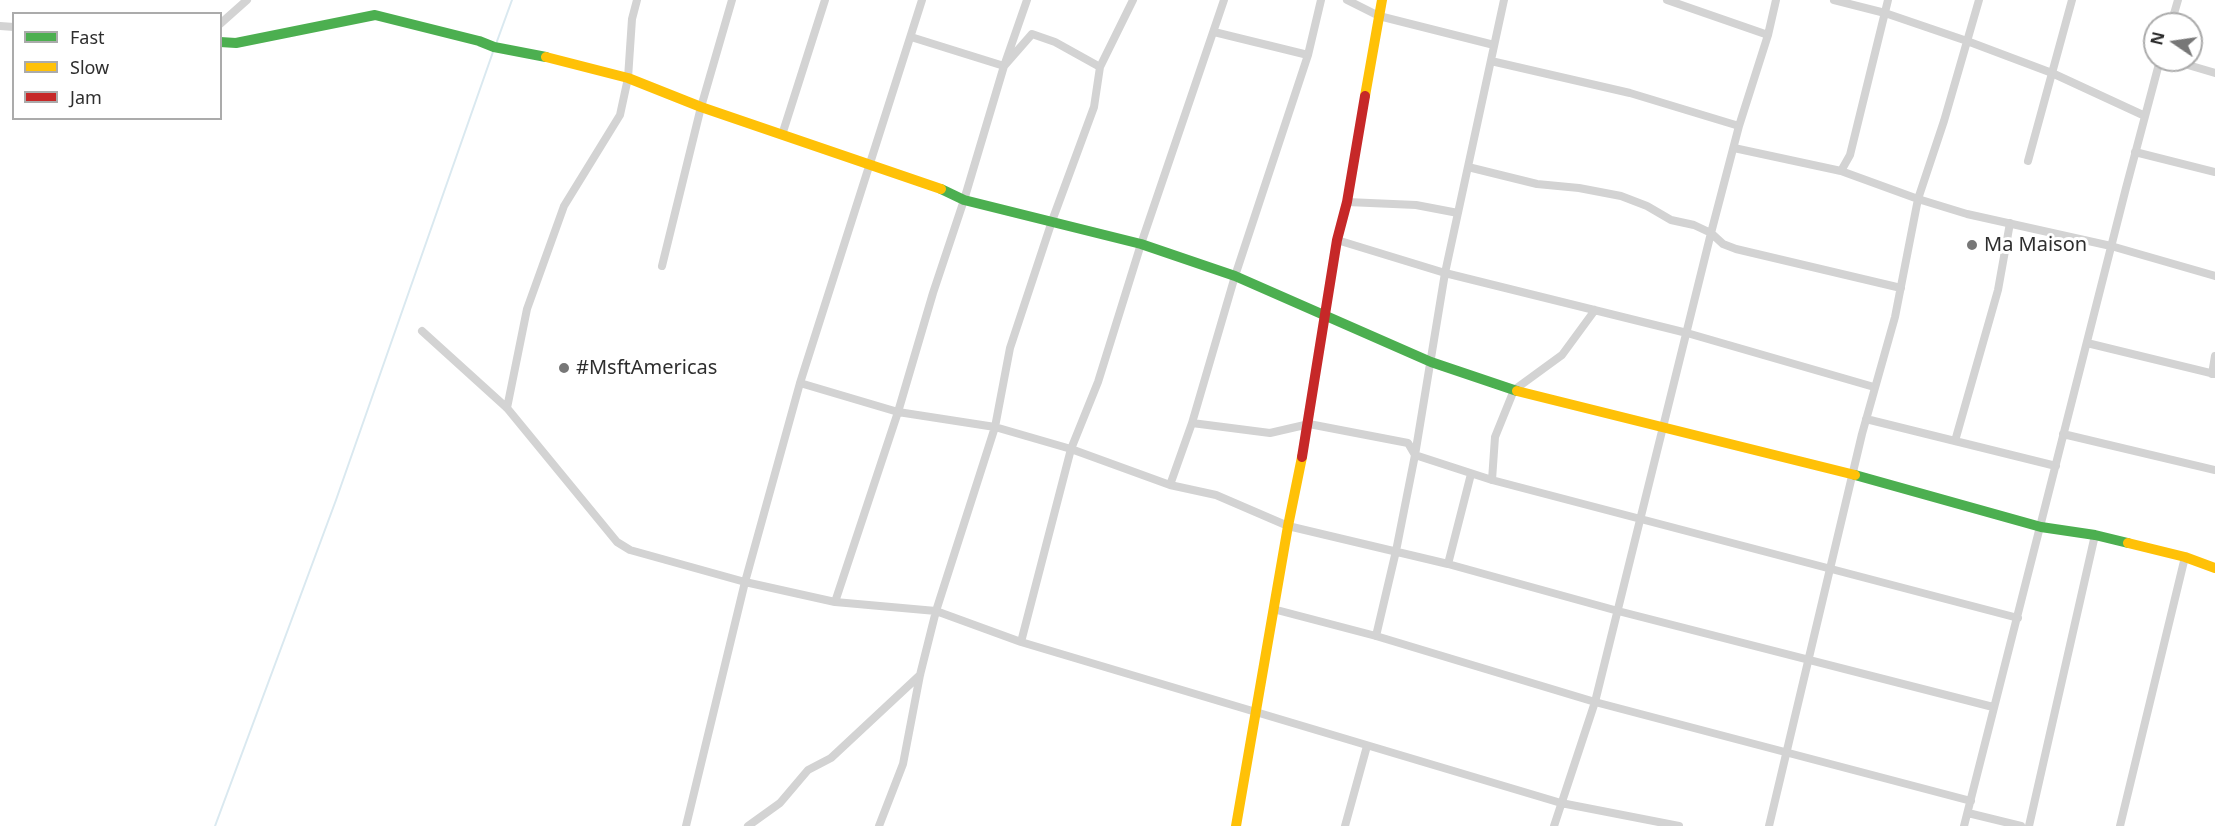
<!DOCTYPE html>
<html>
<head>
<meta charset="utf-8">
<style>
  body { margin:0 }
  #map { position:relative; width:2215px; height:826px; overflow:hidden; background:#fff; font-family:"Noto Sans",sans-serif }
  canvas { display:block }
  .legend { position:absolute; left:12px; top:12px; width:210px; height:108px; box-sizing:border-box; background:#fff; border:2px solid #ababab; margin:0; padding:8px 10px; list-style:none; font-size:18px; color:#2e2e2e }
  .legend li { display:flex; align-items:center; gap:12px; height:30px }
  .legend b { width:30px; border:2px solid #ababab }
  .north { position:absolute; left:2143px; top:12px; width:60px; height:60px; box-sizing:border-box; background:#fff; border:2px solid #ababab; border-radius:50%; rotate:283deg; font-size:16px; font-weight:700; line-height:24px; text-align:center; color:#2e2e2e }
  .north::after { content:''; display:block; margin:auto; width:21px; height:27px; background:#777; clip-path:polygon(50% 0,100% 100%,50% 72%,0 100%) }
</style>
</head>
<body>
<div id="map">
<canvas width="2215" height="826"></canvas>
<ul class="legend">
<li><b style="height:8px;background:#4caf50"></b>Fast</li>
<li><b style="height:8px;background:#ffc107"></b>Slow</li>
<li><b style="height:8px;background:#c62828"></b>Jam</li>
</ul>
<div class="north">N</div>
</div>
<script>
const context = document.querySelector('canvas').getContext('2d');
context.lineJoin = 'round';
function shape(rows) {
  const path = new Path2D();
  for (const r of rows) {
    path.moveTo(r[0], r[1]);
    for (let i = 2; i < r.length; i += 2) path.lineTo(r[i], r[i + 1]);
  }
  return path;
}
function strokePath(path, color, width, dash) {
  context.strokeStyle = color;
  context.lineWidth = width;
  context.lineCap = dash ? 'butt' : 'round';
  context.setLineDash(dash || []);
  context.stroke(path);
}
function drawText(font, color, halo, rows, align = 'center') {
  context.font = font + ' "Noto Sans",sans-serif';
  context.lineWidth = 6;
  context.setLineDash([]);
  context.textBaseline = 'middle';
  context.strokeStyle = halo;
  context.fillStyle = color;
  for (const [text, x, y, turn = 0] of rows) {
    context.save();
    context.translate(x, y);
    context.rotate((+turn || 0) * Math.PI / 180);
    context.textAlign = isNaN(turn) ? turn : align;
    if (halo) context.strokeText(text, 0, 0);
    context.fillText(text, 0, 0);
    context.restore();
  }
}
const stream = shape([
  [496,44,512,0],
  [215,826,336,500,494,49]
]);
const street = shape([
  [1347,0,1379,16,1494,45],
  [1667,0,1768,35],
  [1834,0,1885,13,1967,41,2052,73,2145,116],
  [220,24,247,0],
  [2171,24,2178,0],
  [0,26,14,27],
  [1214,32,1308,55],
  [911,37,1004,66,1032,34,1055,42,1100,67],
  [2171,60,2215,73],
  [1491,61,1630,93,1739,126],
  [782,135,825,0],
  [1734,148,1841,171,1918,199,1967,214,2111,246,2215,276],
  [2135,152,2215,172],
  [2028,161,2072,0],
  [1468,167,1537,184,1579,188,1621,196,1647,206,1671,220,1694,225,1711,233,1723,244,1736,249,1901,288],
  [1841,171,1850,155,1888,0],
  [1347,202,1416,205,1458,213],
  [1337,240,1445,273,1687,333,1874,387],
  [662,266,701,107,732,0],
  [422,331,507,408,617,542,630,550,745,582,835,602,936,611,1021,642,1561,803,1679,826],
  [2087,343,2215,374],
  [2212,374,2215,356],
  [800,383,898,412,995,427,1071,449,1170,485,1216,495,1288,526,1448,564,1618,611,1993,707],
  [507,408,527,309,564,206,620,115,628,78,632,19,637,0],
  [1866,419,2056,466],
  [1192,423,1270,433,1309,424,1408,443,1415,455,1492,480,2018,618],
  [2063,434,2215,470],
  [1955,441,1998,290,2010,223],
  [1492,480,1495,437,1514,390,1562,355,1595,310],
  [1170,485,1192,423,1235,276,1308,55,1321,0],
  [1448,564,1471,474],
  [835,602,898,412,933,293,964,200,1004,66,1027,0],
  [1273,609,1376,636,1595,702,1971,801],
  [1376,636,1396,551,1415,455,1445,273,1504,0],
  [1021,642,1071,449,1098,382,1141,244,1224,0],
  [1968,813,2021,826],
  [686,826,745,582,800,383,922,0],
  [748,826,780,803,808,770,831,758,920,675],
  [879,826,903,764,920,675,936,611,995,427,1010,348,1052,221,1094,107,1100,67,1133,0],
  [1345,826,1367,746],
  [1554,826,1595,702,1711,233,1739,126,1768,35,1776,0],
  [1769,826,1862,434,1895,317,1918,199,1944,121,1979,0],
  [1964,826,2126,188,2160,60],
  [2029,826,2095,535],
  [2120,826,2185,557]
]);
const fast = shape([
  [220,42,236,43,375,15,479,41,494,47,546,57],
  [941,189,964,200,1141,244,1235,276,1431,362,1517,391],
  [1855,475,2041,527,2095,535,2128,543]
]);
const slow = shape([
  [546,57,628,78,701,107,941,189],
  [1365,96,1382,0],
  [1517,391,1855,475],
  [2128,543,2185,557,2215,568],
  [1236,826,1288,526,1302,457]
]);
const jam = shape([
  [1302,457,1337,240,1347,202,1365,96]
]);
const markers = [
  [1972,245,6,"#777"],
  [564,368,6,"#777"]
];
const poiNames = [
  ["Ma Maison",1984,245],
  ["#MsftAmericas",576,368]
];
strokePath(stream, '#dae9f0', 2);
strokePath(street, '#d3d3d3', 8);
strokePath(fast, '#4caf50', 10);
strokePath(slow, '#ffc107', 10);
strokePath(jam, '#c62828', 10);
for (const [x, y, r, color] of markers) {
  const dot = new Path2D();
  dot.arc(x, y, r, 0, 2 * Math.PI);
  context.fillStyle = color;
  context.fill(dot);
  strokePath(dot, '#fff', 2);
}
drawText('20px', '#2e2e2e', '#fff', poiNames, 'left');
</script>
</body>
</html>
